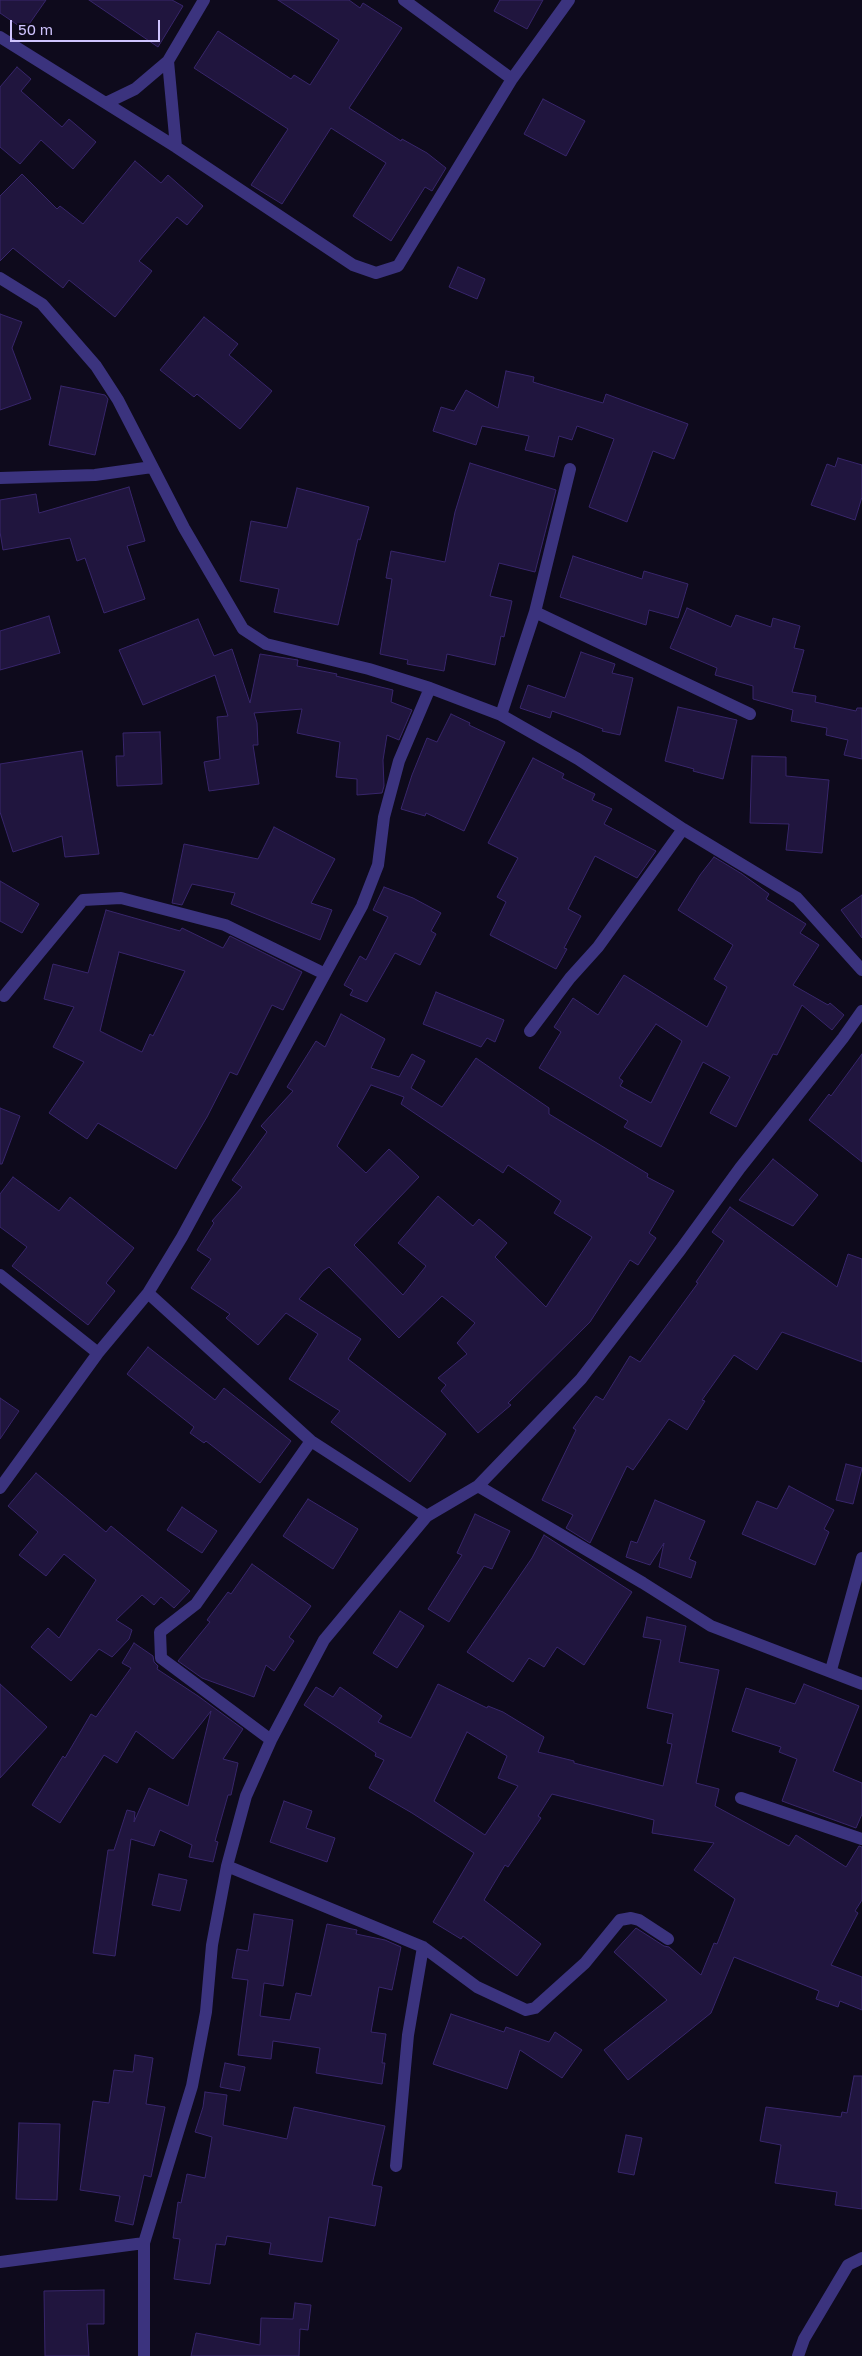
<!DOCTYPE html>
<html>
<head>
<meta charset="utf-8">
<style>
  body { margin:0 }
  #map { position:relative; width:862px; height:2356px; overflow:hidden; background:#0e0a1c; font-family:"Golos Text",sans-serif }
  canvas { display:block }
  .scale { position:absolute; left:10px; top:20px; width:150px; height:22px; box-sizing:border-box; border:2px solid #d0c5ff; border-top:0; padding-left:6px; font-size:15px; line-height:18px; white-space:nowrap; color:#d0c5ff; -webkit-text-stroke:4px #0e0a1c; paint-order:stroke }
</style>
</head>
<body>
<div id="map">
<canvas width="862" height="2356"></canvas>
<div class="scale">50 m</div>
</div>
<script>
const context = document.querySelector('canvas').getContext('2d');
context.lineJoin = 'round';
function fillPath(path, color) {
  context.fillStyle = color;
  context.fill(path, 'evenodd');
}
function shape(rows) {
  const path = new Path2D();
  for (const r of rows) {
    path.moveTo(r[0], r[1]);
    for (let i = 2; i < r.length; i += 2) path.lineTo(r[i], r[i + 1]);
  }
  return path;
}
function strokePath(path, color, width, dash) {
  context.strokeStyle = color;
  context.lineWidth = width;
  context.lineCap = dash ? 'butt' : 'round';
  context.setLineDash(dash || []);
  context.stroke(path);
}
const building = shape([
  [0,0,46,0,25,30,0,13,0,0],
  [89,0,172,0,183,6,158,47,89,0],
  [278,0,349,0,360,8,363,3,402,28,349,108,401,141,402,139,427,153,446,168,432,191,425,187,391,241,353,216,386,163,331,128,282,204,251,185,288,129,194,68,218,31,291,79,294,75,310,85,339,40,278,0],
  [500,0,543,0,527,29,494,11,500,0],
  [17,67,31,79,21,91,62,127,69,119,96,142,73,169,41,140,20,164,0,147,0,87,17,67],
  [543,99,585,121,566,156,524,134,543,99],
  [135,161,161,183,168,175,203,206,187,225,177,217,139,261,152,271,115,317,69,280,63,288,13,248,0,261,0,196,22,174,57,209,60,206,83,224,135,161],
  [458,267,485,279,477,299,449,287,458,267],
  [0,314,22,322,12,348,31,399,0,410,0,314],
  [204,317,238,344,229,355,272,391,240,429,197,394,194,397,160,370,204,317],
  [506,371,534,377,533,382,603,403,606,394,688,424,674,459,653,451,627,522,589,507,614,439,577,426,572,440,559,436,554,457,525,450,529,436,482,426,476,445,433,431,441,407,454,411,466,390,498,408,506,371],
  [61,386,105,395,108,399,95,455,49,445,61,386],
  [838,458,862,465,862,497,855,520,811,505,827,464,835,467,838,458],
  [470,463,556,490,535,572,499,563,490,596,512,601,504,637,501,636,495,665,447,654,444,671,407,664,408,660,380,654,392,579,386,578,391,551,445,562,455,512,470,463],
  [129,487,145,541,127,546,145,599,104,613,85,558,77,561,70,538,3,550,0,532,0,500,36,494,39,513,129,487],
  [297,488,369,507,360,540,358,539,338,625,274,612,279,589,240,581,251,521,287,528,297,488],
  [573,556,642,579,644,571,688,584,678,618,649,610,646,625,560,597,573,556],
  [687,608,731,627,736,615,771,627,773,618,800,626,794,648,804,650,792,692,816,696,815,702,856,711,857,708,862,708,862,759,844,755,848,740,826,735,827,728,791,721,793,710,753,699,753,686,715,675,717,668,670,648,687,608],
  [49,616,60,653,0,670,0,631,49,616],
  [198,619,214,656,232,649,250,703,260,654,298,660,297,666,337,674,336,676,393,690,391,702,412,710,399,740,387,735,383,760,384,786,382,793,357,795,357,779,336,777,340,742,297,733,302,709,254,713,257,723,258,745,253,745,259,784,209,791,204,762,220,759,217,717,228,716,215,675,143,705,119,650,198,619],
  [581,652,615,664,612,673,633,678,620,735,602,731,603,729,552,711,550,718,520,708,528,685,565,698,581,652],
  [678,707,737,720,723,779,693,771,694,769,665,761,678,707],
  [451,714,470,723,469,725,505,742,464,831,426,813,425,816,401,809,412,775,427,738,437,742,451,714],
  [160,732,162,784,117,786,116,756,124,756,123,733,160,732],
  [82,751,99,854,65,857,62,836,13,852,0,812,0,764,82,751],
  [752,756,786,757,786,776,829,780,822,853,786,850,789,824,750,823,752,756],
  [533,758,564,774,562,778,595,794,592,800,612,809,604,824,656,851,637,878,595,856,568,909,581,916,564,948,567,949,556,969,490,935,506,902,497,897,518,858,488,843,533,758],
  [274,827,335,859,311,903,332,910,320,940,231,904,235,893,192,884,182,905,172,903,184,844,258,859,274,827],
  [714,857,742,874,769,894,766,899,806,924,800,933,819,945,793,985,828,1005,830,1003,844,1015,832,1030,802,1005,777,1055,773,1054,736,1127,710,1113,730,1077,703,1062,661,1147,624,1127,628,1121,539,1068,561,1032,554,1027,573,998,598,1015,624,975,707,1027,727,987,714,979,733,945,678,910,700,875,714,857],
  [656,1024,682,1041,651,1103,620,1086,623,1081,619,1078,656,1024],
  [0,881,39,904,22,933,0,921,0,881],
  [384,887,413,898,441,913,431,931,436,934,420,965,395,953,367,1002,350,995,353,990,344,985,360,956,366,960,388,917,373,910,384,887],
  [862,895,862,938,841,910,862,895],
  [106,910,180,931,182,928,223,948,230,936,302,972,283,1010,272,1005,237,1075,230,1072,207,1117,176,1169,98,1123,87,1139,49,1113,84,1062,53,1047,74,1007,44,999,53,964,88,973,106,910],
  [119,952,185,971,153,1036,150,1034,142,1052,100,1031,119,952],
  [436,992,504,1020,495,1042,487,1038,481,1047,423,1024,436,992],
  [341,1014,385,1039,371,1068,399,1077,412,1054,425,1061,411,1088,442,1107,476,1058,549,1108,549,1114,648,1174,647,1177,674,1191,649,1233,656,1238,638,1265,630,1260,590,1322,508,1403,511,1405,478,1433,441,1391,446,1385,438,1378,467,1354,457,1343,475,1323,442,1296,399,1338,329,1267,323,1271,299,1299,361,1339,348,1359,446,1434,410,1482,331,1422,340,1411,289,1379,318,1334,286,1313,258,1345,226,1318,230,1314,191,1288,211,1259,197,1250,214,1223,212,1221,242,1187,232,1180,267,1132,261,1126,293,1091,287,1087,316,1041,325,1047,341,1014],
  [371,1085,404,1097,401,1104,503,1173,508,1165,561,1201,554,1213,592,1237,546,1307,495,1257,507,1243,479,1219,473,1226,438,1196,398,1243,426,1266,403,1295,354,1245,419,1177,389,1149,366,1173,337,1146,371,1085],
  [862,1054,862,1162,809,1120,829,1094,831,1096,862,1054],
  [0,1108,20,1116,2,1164,0,1164,0,1108],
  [773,1159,818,1195,793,1226,739,1200,773,1159],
  [13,1177,59,1211,70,1197,134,1248,106,1283,115,1291,88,1325,12,1266,27,1247,0,1227,0,1194,13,1177],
  [730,1207,837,1287,848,1254,862,1259,862,1362,782,1332,757,1370,734,1355,702,1400,705,1401,687,1430,669,1419,633,1470,627,1466,590,1543,566,1528,573,1515,542,1500,576,1430,573,1428,596,1396,603,1400,630,1356,640,1362,698,1283,696,1282,724,1241,712,1232,730,1207],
  [148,1347,215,1400,224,1388,291,1441,260,1483,206,1441,204,1443,190,1433,194,1427,127,1374,148,1347],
  [0,1398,19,1411,0,1439,0,1398],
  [846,1464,862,1468,853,1504,836,1500,846,1464],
  [36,1473,106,1532,111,1526,190,1591,174,1608,161,1597,154,1605,142,1595,116,1620,132,1630,129,1639,112,1657,99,1649,71,1681,31,1647,48,1628,59,1638,96,1580,64,1554,46,1576,19,1555,38,1532,8,1506,36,1473],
  [789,1486,834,1510,824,1529,829,1532,815,1565,742,1534,757,1501,777,1509,789,1486],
  [308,1499,358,1529,333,1569,283,1536,308,1499],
  [655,1500,705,1521,689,1559,696,1562,691,1578,659,1567,664,1543,650,1565,626,1557,631,1541,637,1543,655,1500],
  [182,1507,217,1531,202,1553,167,1530,182,1507],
  [475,1514,510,1531,492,1569,484,1566,449,1622,428,1609,462,1555,457,1553,475,1514],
  [544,1535,632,1592,584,1665,557,1647,544,1667,529,1658,513,1682,467,1652,532,1558,544,1535],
  [252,1564,311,1606,289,1637,294,1641,274,1671,266,1665,254,1697,202,1678,178,1661,210,1622,207,1620,228,1592,231,1594,252,1564],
  [400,1611,424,1626,397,1668,373,1653,400,1611],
  [647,1617,686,1626,679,1662,719,1670,696,1783,719,1789,715,1806,789,1846,796,1835,846,1867,859,1846,862,1847,862,1900,855,1911,858,1913,831,1965,862,1977,862,2010,840,2001,838,2007,816,1999,819,1991,734,1957,711,2013,628,2080,604,2050,667,2000,614,1952,636,1928,664,1946,669,1947,701,1975,714,1943,717,1944,735,1899,694,1870,714,1843,652,1833,654,1820,552,1794,538,1816,541,1818,508,1867,505,1865,484,1900,541,1944,517,1976,463,1936,461,1939,433,1922,474,1853,412,1813,369,1788,384,1760,375,1756,376,1753,304,1705,316,1687,333,1697,340,1687,382,1716,378,1722,411,1738,438,1684,487,1708,488,1706,503,1712,544,1737,538,1752,574,1761,574,1763,663,1786,672,1744,667,1743,673,1714,647,1708,661,1640,643,1637,647,1617],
  [467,1732,507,1756,498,1778,518,1786,485,1835,434,1801,467,1732],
  [134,1643,153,1656,154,1662,158,1666,157,1669,198,1696,243,1729,223,1759,238,1763,231,1795,228,1795,215,1841,218,1842,213,1862,189,1857,192,1845,160,1830,154,1846,131,1839,115,1956,93,1953,108,1850,114,1850,127,1810,135,1812,134,1822,149,1788,188,1806,211,1711,173,1759,136,1731,117,1763,104,1755,60,1823,32,1805,63,1756,65,1758,91,1714,96,1717,131,1668,122,1663,134,1643],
  [0,1684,47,1727,0,1778,0,1684],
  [804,1684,859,1706,833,1771,862,1783,862,1814,856,1828,782,1801,797,1759,779,1752,781,1747,732,1731,746,1688,795,1704,804,1684],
  [284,1801,312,1811,306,1828,335,1838,327,1862,270,1842,284,1801],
  [159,1874,187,1880,180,1911,152,1905,159,1874],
  [254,1914,293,1920,283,1986,264,1983,260,2016,290,2020,296,1993,311,1996,327,1924,357,1930,356,1934,385,1940,401,1947,392,1990,379,1987,371,2032,386,2034,382,2063,385,2063,382,2084,316,2073,320,2048,273,2041,271,2059,238,2055,248,1980,232,1978,237,1949,248,1951,254,1914],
  [451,2014,504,2032,506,2027,549,2042,555,2032,582,2050,562,2078,520,2050,507,2089,433,2064,451,2014],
  [135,2055,153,2058,146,2104,165,2107,151,2177,144,2175,133,2225,115,2221,120,2196,80,2190,93,2101,109,2103,114,2070,133,2072,135,2055],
  [225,2063,245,2067,240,2091,220,2087,225,2063],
  [854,2076,862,2076,862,2209,835,2205,837,2192,775,2183,781,2145,760,2141,766,2107,841,2117,842,2112,847,2113,854,2076],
  [205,2092,227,2095,223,2125,287,2139,294,2107,385,2126,372,2185,382,2187,375,2226,329,2217,322,2262,269,2254,271,2243,227,2236,225,2245,216,2244,210,2284,174,2279,180,2239,173,2238,178,2202,181,2203,187,2174,205,2178,212,2137,195,2132,203,2107,205,2092],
  [19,2123,60,2124,57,2200,16,2199,19,2123],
  [626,2135,642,2138,634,2175,618,2172,626,2135],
  [104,2290,104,2324,87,2324,89,2356,45,2356,44,2291,104,2290],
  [295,2303,311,2305,308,2330,300,2329,299,2356,191,2356,196,2333,260,2345,261,2318,293,2319,295,2303]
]);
const minor = shape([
  [404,0,512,79],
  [0,37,176,147,353,265,376,273,398,266,512,79,569,0],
  [168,61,176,147],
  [106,103,135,89,168,61,204,0],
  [0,278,42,304,96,366,118,400,184,528,243,629,266,644,369,669,430,688,501,715,578,759,683,829,797,898,862,970],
  [0,478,95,475,152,467],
  [535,612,750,714],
  [501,715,535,612,570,469],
  [4,996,83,900,121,898,225,925,325,974],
  [530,1031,570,978,598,947,683,829],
  [0,1275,98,1353],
  [148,1293,311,1441,427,1516],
  [478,1486,643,1583,711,1626,862,1684],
  [0,1488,98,1353,148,1293,182,1237,362,906,378,865,384,817,399,761,430,688],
  [831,1670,862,1558],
  [271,1740,161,1658,160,1632,196,1604,311,1441],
  [741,1798,862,1839],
  [227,1866,423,1947,477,1987,526,2010,535,2008,585,1963,620,1920,631,1918,639,1920,668,1939],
  [396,2166,408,2035,423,1947],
  [0,2262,144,2243],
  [144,2356,144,2243,192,2086,206,2012,212,1945,227,1866,246,1796,271,1740,324,1640,427,1516,478,1486,581,1379,681,1249,740,1168,843,1038,862,1011],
  [798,2356,804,2339,848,2265,862,2258]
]);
fillPath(building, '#20153e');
strokePath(building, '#38266b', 1);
strokePath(minor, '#3b337e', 12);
</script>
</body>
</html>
